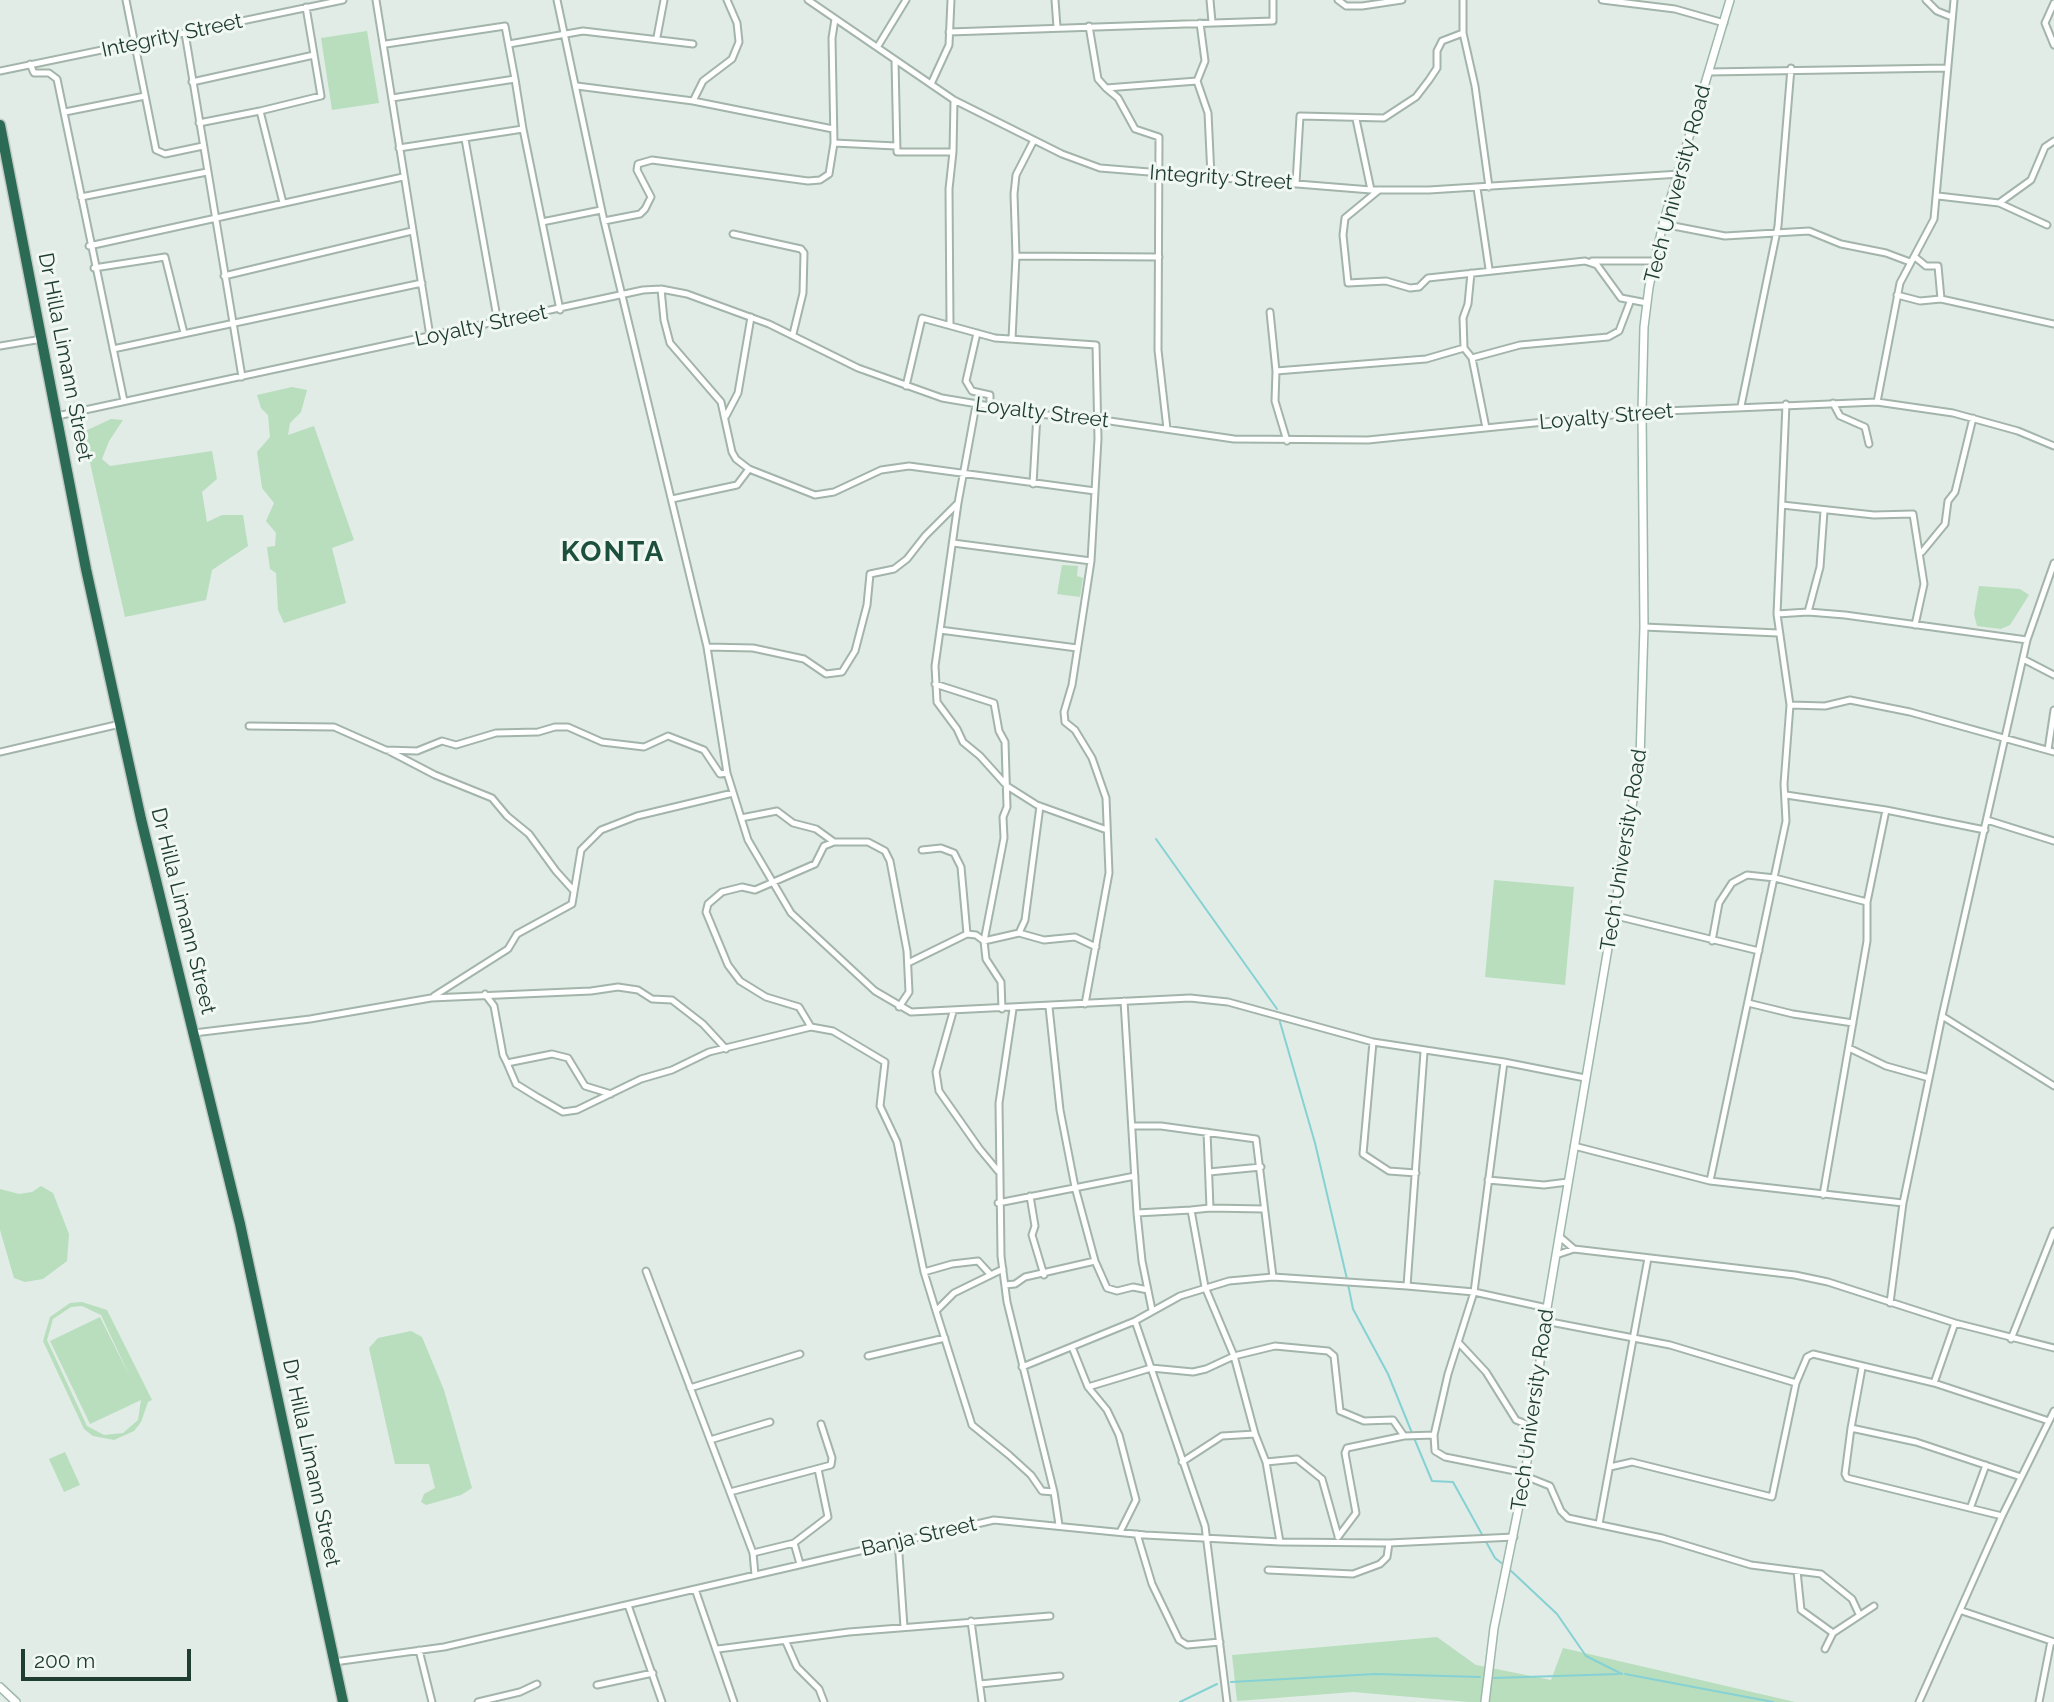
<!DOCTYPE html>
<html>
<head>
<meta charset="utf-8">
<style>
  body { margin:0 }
  #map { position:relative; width:2054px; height:1702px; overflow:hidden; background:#e0ece5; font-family:Raleway,sans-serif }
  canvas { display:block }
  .scale { position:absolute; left:21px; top:1649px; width:170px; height:32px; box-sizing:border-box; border:4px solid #203d31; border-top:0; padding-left:9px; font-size:21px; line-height:24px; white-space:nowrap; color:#203d31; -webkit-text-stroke:5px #f1f8f4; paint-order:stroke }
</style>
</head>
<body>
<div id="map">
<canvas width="2054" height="1702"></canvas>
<div class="scale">200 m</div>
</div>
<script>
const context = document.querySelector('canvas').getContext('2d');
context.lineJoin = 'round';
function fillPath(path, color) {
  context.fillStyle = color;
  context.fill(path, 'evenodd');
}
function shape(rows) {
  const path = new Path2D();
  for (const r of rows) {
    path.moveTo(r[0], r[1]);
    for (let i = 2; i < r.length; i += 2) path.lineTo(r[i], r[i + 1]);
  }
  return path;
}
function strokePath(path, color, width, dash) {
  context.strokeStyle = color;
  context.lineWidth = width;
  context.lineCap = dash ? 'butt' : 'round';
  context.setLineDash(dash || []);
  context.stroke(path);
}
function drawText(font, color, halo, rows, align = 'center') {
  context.font = font + ' Raleway,sans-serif';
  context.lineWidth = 6;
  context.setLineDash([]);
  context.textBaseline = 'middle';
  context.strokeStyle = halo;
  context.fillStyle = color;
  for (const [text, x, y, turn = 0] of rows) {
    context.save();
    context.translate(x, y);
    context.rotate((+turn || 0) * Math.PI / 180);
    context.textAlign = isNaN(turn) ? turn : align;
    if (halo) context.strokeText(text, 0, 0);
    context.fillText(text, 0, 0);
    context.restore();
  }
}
const green = shape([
  [367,31,379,103,332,110,321,38],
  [292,387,307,390,301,412,290,423,288,435,314,426,354,540,332,548,346,603,284,623,278,610,276,573,270,569,267,547,275,546,276,533,266,521,274,503,262,488,257,452,270,437,268,415,261,408,257,395],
  [111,419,123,420,109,441,102,459,110,466,212,451,217,479,202,492,207,522,222,515,243,515,248,546,212,570,206,600,125,617,83,432],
  [1062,565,1078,566,1077,576,1083,578,1080,597,1057,594],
  [1979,586,2020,589,2029,595,2010,625,2001,629,1977,626,1974,614],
  [1494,880,1574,887,1565,985,1485,977],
  [41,1186,53,1193,69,1234,67,1261,43,1279,25,1282,14,1278,0,1230,0,1189,19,1194,32,1192],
  [82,1302,107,1310,152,1400,148,1402,141,1422,134,1431,114,1440,93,1436,84,1429,43,1341,50,1317,70,1303],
  [82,1306,101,1315,131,1379,100,1317,50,1341,90,1424,141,1400,138,1420,123,1433,104,1435,87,1426,47,1340,53,1319,71,1307],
  [411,1331,422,1337,444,1390,472,1488,461,1495,426,1505,421,1502,424,1494,435,1488,429,1464,395,1464,369,1348,378,1338],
  [65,1452,80,1485,64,1492,49,1459],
  [1437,1637,1476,1665,1551,1680,1563,1648,1795,1702,1469,1702,1353,1692,1237,1701,1232,1655]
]);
const stream = shape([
  [1156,839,1277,1009],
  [1280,1022,1315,1143,1347,1279],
  [1348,1284,1353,1309,1388,1374,1412,1433],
  [1414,1438,1432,1481,1453,1482,1495,1558,1504,1565],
  [1508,1568,1557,1614,1586,1656,1622,1674],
  [1625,1674,1773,1702],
  [1494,1678,1619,1674],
  [1231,1682,1375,1674,1480,1677],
  [1180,1702,1217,1684]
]);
const street = shape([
  [126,0,156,150,165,154,203,146],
  [376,0,430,336],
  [557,0,604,221,707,647,727,773,748,840,791,913,875,991,911,1012,1190,998,1228,1002,1373,1042,1504,1062,1585,1078],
  [808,0,954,100,1062,154,1100,168,1371,190,1429,190,1680,174],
  [1055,0,1057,27],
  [1210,0,1212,22],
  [1338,0,1346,6,1362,6,1402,0],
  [1463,0,1463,33,1475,86,1489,187],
  [1602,0,1675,9,1724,23],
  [1926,0,1937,11,1952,17],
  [2054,3,2045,23,2054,45],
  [1089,26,1098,79,1106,88,1197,81],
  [949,32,1273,21,1273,0],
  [185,33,242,377],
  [657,37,664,0],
  [386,44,505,26,515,79,392,98],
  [509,44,583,31,693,44],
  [878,46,906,0],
  [895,61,897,152,953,152,954,100],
  [30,64,34,73,49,73,57,79,124,401],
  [0,71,343,0],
  [1709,72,1947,68],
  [1197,81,1208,113,1211,176],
  [1197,81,1205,61,1200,23],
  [192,82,314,55],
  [931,84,949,45,951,0],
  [577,86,693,101,833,129],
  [1106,88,1118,98,1135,129,1159,137,1158,350,1167,429],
  [693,101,703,81,732,59,739,42,737,23,727,0],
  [260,111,321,96,306,7],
  [65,112,145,96],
  [1356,119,1371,190],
  [199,123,260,111,283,203],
  [523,129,560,310],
  [465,139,498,323],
  [834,143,896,146],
  [399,148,523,129,515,79],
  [1296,183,1300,116,1384,118,1416,97,1429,80,1437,68,1437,51,1442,41,1463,33],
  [1477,188,1489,269],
  [1379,190,1345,218,1343,235,1348,283,1386,281,1410,288,1419,287,1428,278,1585,261,1597,265,1621,298,1647,303],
  [1938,196,1999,203,2047,225],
  [81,197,207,172],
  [1999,203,2031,180,2045,147,2054,141],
  [604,221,640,214,645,209,651,197,637,170,638,164,652,160,808,181,820,180,829,174,834,143,832,38,835,19],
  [542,222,601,210],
  [1663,224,1725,236,1809,231,1841,244,1886,253,1910,262],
  [733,234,801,249,804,253,803,293,793,334],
  [89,246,403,177],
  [1016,256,1159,257],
  [1915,257,1926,266,1938,266,1941,299],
  [1592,261,1654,261],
  [94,268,165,257,184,333],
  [1471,273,1468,304,1463,318,1464,348,1472,358,1486,428],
  [224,276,412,231],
  [661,289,664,320,670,343,721,402,732,452,736,459,749,469,815,495,834,492,881,470,909,466,1095,491],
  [1897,295,1920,301,1941,299,2054,324],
  [1270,312,1276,371,1275,401,1287,441],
  [950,324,949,189,953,152],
  [977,333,966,381,972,391,990,395,990,407],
  [1012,339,1016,256,1014,194,1016,175,1034,140],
  [0,346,42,339],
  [113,349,422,283],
  [1472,358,1520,345,1608,337,1619,331,1630,302],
  [1276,371,1426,359,1464,348],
  [906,386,922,318,995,338,1096,345,1098,439,1091,561,1072,685,1064,712,1065,722,1075,730,1092,758,1106,798,1109,873,1085,1004],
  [1877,402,1900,283,1934,219,1954,0],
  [1833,403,1840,416,1865,427,1869,444],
  [976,405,958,503,935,666,937,702,957,729,963,742,980,756,1007,786,1037,805,1107,830],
  [1741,406,1778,226,1791,68],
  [57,416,643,290,661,289,687,294,769,324,858,368,942,398,1037,414,1096,419,1234,439,1368,440,1642,412,1877,402,1953,413,2018,431,2054,446],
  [726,416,738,393,751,317],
  [1033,484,1037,414],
  [672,499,737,485,749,469],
  [1782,505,1874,515,1913,514,1924,584,1915,625],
  [953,543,1091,561],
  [1922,552,1945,524,1948,501,1955,492,1973,418],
  [1808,612,1820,567,1824,511],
  [1777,614,1808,612,1845,615,2027,640],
  [1644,627,1778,633],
  [940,630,1077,648],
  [707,647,753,648,804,659,826,674,842,672,855,651,867,605,870,574,894,569,907,559,925,536,957,504],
  [2023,659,2054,675],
  [935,684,994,703,999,731,1005,742,1007,807,1003,817,1004,838,984,941,986,959,1001,982,1002,1009],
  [1790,705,1825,706,1850,700,1910,712,2054,752],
  [249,726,334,727,386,750,417,751,442,741,456,745,496,733,538,732,555,727,568,727,602,742,644,747,668,736,704,750,720,774,727,773],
  [2048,750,2054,710],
  [389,751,435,775,492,798,507,816,529,834,556,871,574,891],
  [0,752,120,724],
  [1786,795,1886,810,1985,830],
  [741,818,777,811,793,823,816,829,834,842,868,842,885,851,890,861,907,951,909,992,899,1007],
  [1987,820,2054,841],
  [834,842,824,846,815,864,755,890,742,887,722,892,708,904,706,912,728,965,740,981,766,997,799,1007,811,1027,833,1031,885,1062,880,1106,897,1142,924,1272,936,1311],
  [922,850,941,848,954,853,961,867,967,934,976,935,984,941,1019,933,1044,940,1075,937,1096,947],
  [1616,916,1759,951],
  [1019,933,1025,920,1040,806],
  [1712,941,1719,903,1732,883,1747,875,1775,878,1867,902],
  [908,963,967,934],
  [485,994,494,1006,503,1055,507,1063,552,1054,568,1058,585,1086,611,1094],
  [434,996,508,949,517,934,572,904,581,850,601,830,637,816,733,793],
  [1124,1001,1137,1213,1142,1261,1152,1310],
  [1748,1003,1793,1014,1853,1023],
  [1049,1007,1060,1110,1075,1187,1095,1261,1107,1288,1117,1291,1133,1287,1148,1290],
  [1013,1009,999,1103,1001,1256,1007,1302,1054,1492,1059,1525],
  [953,1012,936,1072,939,1091,979,1148,998,1171],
  [1942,1016,2054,1086],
  [194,1033,310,1019,431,998,591,991,618,987,638,990,652,999,672,1000,703,1024,726,1049],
  [1373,1042,1363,1154,1389,1171,1416,1173],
  [1849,1048,1886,1066,1929,1078],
  [507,1063,516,1084,537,1097,563,1112,577,1110,641,1079,672,1070,709,1052,811,1027],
  [1132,1126,1161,1126,1256,1139,1273,1277],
  [1207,1132,1210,1208,1191,1210,1205,1287,1234,1356,1255,1434,1266,1462,1280,1542],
  [1574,1146,1710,1181,1903,1203],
  [1209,1172,1261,1167],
  [1488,1180,1544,1185,1568,1182],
  [1710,1181,1786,821,1784,784,1790,705,1777,614,1786,404],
  [1823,1195,1867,941,1867,902,1886,810],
  [1030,1196,1035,1226,1032,1235,1044,1275],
  [998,1203,1135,1176],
  [1210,1208,1264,1209],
  [1137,1213,1191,1210],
  [1560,1237,1574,1249],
  [1556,1255,1574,1249,1795,1275,1828,1282,1955,1323,2054,1348],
  [1003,1269,954,1293,936,1311,972,1425,1009,1455,1031,1475,1042,1491,1054,1492],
  [646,1271,753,1553,755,1575],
  [924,1272,952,1264,978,1261,990,1274],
  [1005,1285,1015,1284,1025,1277,1095,1261],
  [1407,1286,1424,1052],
  [1890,1303,1903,1203,1942,1016,2027,640,2054,563],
  [1135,1321,1205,1526,1227,1702],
  [1545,1321,1670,1345,1796,1383],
  [2011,1339,2054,1231],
  [1459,1343,1486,1372,1516,1420,1531,1426],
  [1072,1347,1088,1387,1107,1410,1119,1435,1136,1500,1120,1532],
  [868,1356,945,1338],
  [1022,1367,1135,1321,1180,1296,1229,1281,1273,1277,1407,1286,1474,1292,1547,1308],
  [1862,1368,1851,1428,1845,1474,1847,1478,2002,1516],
  [1934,1383,1955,1323],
  [1088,1387,1151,1368,1193,1372,1206,1369,1234,1356,1275,1346,1328,1351,1334,1356,1340,1411,1364,1421,1393,1420,1404,1436],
  [690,1388,800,1354],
  [1851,1428,1916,1442,2021,1477],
  [1434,1435,1435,1451,1445,1457,1525,1473],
  [710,1440,770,1422],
  [1182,1462,1222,1436,1255,1434],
  [1266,1462,1297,1459,1322,1479,1338,1536],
  [1610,1467,1632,1462,1772,1497,1796,1383,1807,1357,1813,1354,1934,1383,2049,1421],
  [1525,1476,1550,1486,1561,1511,1568,1518,1662,1538,1751,1565,1821,1574,1852,1599,1859,1614],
  [730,1492,831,1465,832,1458,821,1424],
  [1971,1506,1986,1465],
  [1599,1524,1648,1258],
  [1137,1534,1152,1584,1179,1640,1187,1645,1220,1642],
  [1338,1537,1356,1513,1345,1453,1347,1448,1404,1436,1434,1435,1448,1374,1474,1292,1504,1062],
  [898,1540,904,1627],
  [753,1553,794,1543],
  [800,1564,794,1543,828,1517,818,1469],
  [1268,1570,1353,1574,1380,1564,1387,1557,1389,1543],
  [1797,1571,1801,1610,1833,1633,1825,1649],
  [695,1589,734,1702],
  [628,1605,662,1702],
  [1962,1611,2054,1642],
  [971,1621,982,1702],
  [1833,1633,1874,1606],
  [786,1642,797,1667,819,1689,824,1702],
  [718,1649,849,1632,1050,1616],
  [419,1650,432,1702],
  [334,1662,444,1647,994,1520,1145,1535,1280,1542,1389,1543,1514,1537],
  [980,1684,1060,1676],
  [597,1685,653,1673],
  [478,1702,520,1692,537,1684],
  [1919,1702,2002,1516,2054,1411],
  [2039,1702,2051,1641]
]);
const secondary = shape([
  [0,1687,16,1702],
  [1485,1702,1494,1628,1525,1476,1547,1308,1640,759,1644,627,1642,412,1644,327,1649,287,1663,224,1730,0]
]);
const highway = shape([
  [0,125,86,569,141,819,240,1224,343,1702]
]);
const streetNames = [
  ["Integrity Street",172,36,-12],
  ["Integrity Street",1221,178,4],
  ["Tech University Road",1678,184,-75],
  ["Loyalty Street",481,326,-12],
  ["Dr Hilla Limann Street",65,357,79],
  ["Loyalty Street",1042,413,7],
  ["Loyalty Street",1606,417,-5],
  ["Tech University Road",1624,850,-81],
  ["Dr Hilla Limann Street",183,911,76],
  ["Tech University Road",1533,1410,-82],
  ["Dr Hilla Limann Street",311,1463,78],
  ["Banja Street",919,1537,-13]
];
const districtNames = [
  ["KONTA",613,553]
];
fillPath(green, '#b8debe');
strokePath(stream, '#86d1d3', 2);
strokePath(street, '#a3b4ab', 9);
strokePath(secondary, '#9eb8ac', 10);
strokePath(highway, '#c1c9c5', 13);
strokePath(street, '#fff', 5);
strokePath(secondary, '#fff', 7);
strokePath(highway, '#2b6a55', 10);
drawText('21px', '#203d31', '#f1f8f4', streetNames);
context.letterSpacing = '2px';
drawText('bold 28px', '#1c503c', '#f1f8f4', districtNames);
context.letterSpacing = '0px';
</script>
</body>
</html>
